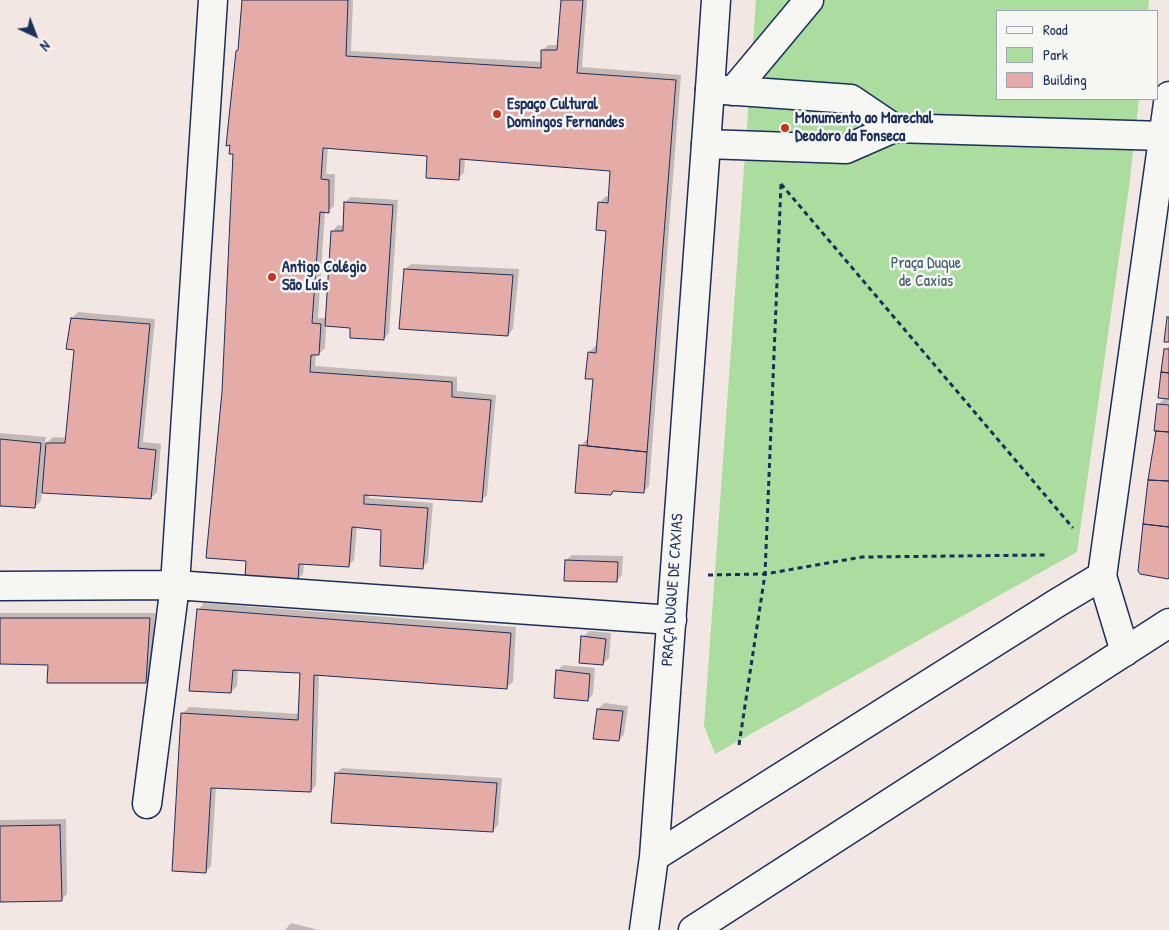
<!DOCTYPE html>
<html>
<head>
<meta charset="utf-8">
<style>
  body { margin:0 }
  #map { position:relative; width:1169px; height:930px; overflow:hidden; background:#f3e7e3; font-family:"Patrick Hand",sans-serif }
  canvas { display:block }
  .legend { position:absolute; left:996px; top:10px; width:162px; height:90px; box-sizing:border-box; background:#f6f6f2; border:1px solid #9ea6b7; margin:0; padding:6px 9px; list-style:none; font-size:15px; color:#1b2f5e }
  .legend li { display:flex; align-items:center; gap:10px; height:25px }
  .legend b { width:25px; border:1px solid #9ea6b7 }
  .north { position:absolute; left:10px; top:10px; width:50px; height:50px; -webkit-text-stroke:4px #f6f6f2; paint-order:stroke; rotate:137deg; font-size:14px; font-weight:700; line-height:20px; text-align:center; color:#1b2f5e }
  .north::after { content:''; display:block; margin:auto; width:18px; height:22px; background:#1b2f5e; clip-path:polygon(50% 0,100% 100%,50% 72%,0 100%) }
</style>
</head>
<body>
<div id="map">
<canvas width="1169" height="930"></canvas>
<ul class="legend">
<li><b style="height:6px;background:#f6f6f2"></b>Road</li>
<li><b style="height:14px;background:#aadd9e"></b>Park</li>
<li><b style="height:14px;background:#e5aba6"></b>Building</li>
</ul>
<div class="north">N</div>
</div>
<script>
const context = document.querySelector('canvas').getContext('2d');
context.lineJoin = 'round';
function fillPath(path, color) {
  context.fillStyle = color;
  context.fill(path, 'evenodd');
}
function shape(rows) {
  const path = new Path2D();
  for (const r of rows) {
    path.moveTo(r[0], r[1]);
    for (let i = 2; i < r.length; i += 2) path.lineTo(r[i], r[i + 1]);
  }
  return path;
}
function strokePath(path, color, width, dash) {
  context.strokeStyle = color;
  context.lineWidth = width;
  context.lineCap = dash ? 'butt' : 'round';
  context.setLineDash(dash || []);
  context.stroke(path);
}
function drawText(font, color, halo, rows, align = 'center') {
  context.font = font + ' "Patrick Hand",sans-serif';
  context.lineWidth = 5;
  context.setLineDash([]);
  context.textBaseline = 'middle';
  context.strokeStyle = halo;
  context.fillStyle = color;
  for (const [text, x, y, turn = 0] of rows) {
    context.save();
    context.translate(x, y);
    context.rotate((+turn || 0) * Math.PI / 180);
    context.textAlign = isNaN(turn) ? turn : align;
    if (halo) context.strokeText(text, 0, 0);
    context.fillText(text, 0, 0);
    context.restore();
  }
}
const green = shape([
  [756,0,1149,0,1148,11,998,11,998,99,1139,99,1129,187,1077,552,715,754,704,726]
]);
const shadow = shape([
  [243,0,353,0,351,51,542,62,542,51,548,45,559,45,563,0,587,0,582,67,681,75,649,486,643,492,615,490,610,494,580,446,586,440,589,440,594,378,589,352,595,346,598,347,607,229,600,202,606,196,609,197,611,169,465,159,464,173,458,178,428,155,328,147,326,174,335,174,334,206,328,211,325,211,318,318,327,318,333,231,338,225,344,226,345,202,351,197,398,200,389,333,384,339,352,327,326,325,325,348,319,354,316,354,315,366,457,377,457,391,496,395,487,495,481,501,369,494,369,498,433,503,428,562,422,567,383,529,357,526,354,560,348,566,304,563,303,574,297,580,247,560,223,392,240,49],
  [411,264,519,269,513,329,508,335,405,269],
  [78,312,155,319,143,442,161,444,157,492,151,498,42,492,41,501,35,507,0,505,0,433,46,437,45,445,53,437,67,438,75,349,72,318],
  [1169,346,1169,577,1157,430,1155,430,1158,404,1165,398,1165,350],
  [572,555,623,556,622,575,617,581,566,560],
  [204,603,516,627,513,682,507,687,319,674,316,785,311,791,216,787,211,866,206,872,183,713,189,707,300,714,301,672,238,669,237,686,231,692,199,609],
  [0,613,155,613,151,676,145,682,49,664,0,662],
  [589,631,611,633,609,658,603,664,583,637],
  [563,665,595,668,593,694,588,700,557,671],
  [604,703,628,706,624,734,619,740,598,709],
  [342,768,502,778,498,825,493,831,336,773],
  [66,819,67,894,61,900,0,901,0,820],
  [291,923,319,930,285,930]
]);
const building = shape([
  [242,0,348,0,346,56,541,68,541,50,557,50,561,0,583,0,577,73,676,80,647,452,587,446,593,379,585,379,588,352,596,353,606,231,596,230,598,202,608,203,610,171,460,159,459,180,426,178,427,156,323,148,321,179,329,180,329,213,320,212,312,323,321,324,319,355,311,355,310,372,452,382,452,397,491,400,482,502,364,495,364,504,428,508,423,569,380,566,381,530,352,527,349,567,299,564,298,581,245,577,246,561,206,558,222,392,233,154,229,154,230,145,226,146,236,51,238,50,242,0],
  [344,202,393,205,384,340,350,338,350,328,325,326,331,231,343,231,344,202],
  [404,269,513,275,508,336,399,329,404,269],
  [1167,317,1169,317,1169,342,1164,342,1167,317],
  [71,318,150,324,138,448,156,450,151,499,42,493,46,443,65,443,74,350,66,349,71,318],
  [1164,349,1169,349,1169,373,1161,372,1164,349],
  [1161,372,1169,373,1169,399,1158,398,1161,372],
  [1157,404,1169,405,1169,432,1154,431,1157,404],
  [1156,431,1169,432,1169,481,1148,480,1156,431],
  [0,439,41,443,35,508,0,506,0,439],
  [579,445,647,452,644,493,613,491,611,495,575,493,579,445],
  [1148,480,1169,481,1169,527,1143,524,1148,480],
  [1143,524,1169,527,1169,578,1168,579,1140,574,1138,571,1143,524],
  [565,560,618,562,617,582,564,581,565,560],
  [197,609,511,633,507,689,314,675,311,792,211,788,206,873,172,871,181,713,298,720,300,673,233,670,231,693,189,691,197,609],
  [0,618,150,618,146,683,47,683,48,665,0,664,0,618],
  [581,636,606,639,603,665,579,663,581,636],
  [556,670,590,674,588,701,554,698,556,670],
  [597,709,623,711,619,741,593,739,597,709],
  [335,773,497,783,493,832,331,823,335,773],
  [60,825,62,901,0,902,0,826,60,825]
]);
const path = shape([
  [781,184,1073,528],
  [708,575,765,574,862,557,1047,555],
  [739,745,765,574,781,184]
]);
const minor = shape([
  [710,89,851,99,894,128],
  [733,91,809,0],
  [706,144,846,149,894,128,1164,136],
  [0,586,175,585,672,620],
  [147,804,175,585,213,0]
]);
const tertiary = shape([
  [1102,576,1125,652],
  [693,930,1169,623]
]);
const secondary = shape([
  [654,857,1057,603,1102,576,1169,96],
  [644,930,654,857,710,89,716,0]
]);
const markers = [
  [497,114,5,"#c8321e"],
  [785,128,5,"#c8321e"],
  [272,277,5,"#c8321e"]
];
const poiNames = [
  ["Espaço Cultural",507,105],
  ["Domingos Fernandes",507,123],
  ["Monumento ao Marechal",795,119],
  ["Deodoro da Fonseca",795,137],
  ["Antigo Colégio",282,268],
  ["São Luís",282,286]
];
const parkNames = [
  ["Praça Duque",926,264],
  ["de Caxias",926,282]
];
const streetNames = [
  ["PRAÇA DUQUE DE CAXIAS",673,590,-86]
];
fillPath(green, '#aadd9e');
fillPath(shadow, '#0003');
fillPath(building, '#e5aba6');
strokePath(building, '#1b2f5e', 1);
strokePath(minor, '#1b2f5e', 31);
strokePath(tertiary, '#1b2f5e', 31);
strokePath(secondary, '#1b2f5e', 31);
strokePath(path, '#1b2f5e', 3, [5, 4]);
strokePath(minor, '#f6f6f2', 28);
strokePath(tertiary, '#f6f6f2', 28);
strokePath(secondary, '#f6f6f2', 28);
for (const [x, y, r, color] of markers) {
  const dot = new Path2D();
  dot.arc(x, y, r, 0, 2 * Math.PI);
  context.fillStyle = color;
  context.fill(dot);
  strokePath(dot, '#f6f6f2', 2);
}
drawText('bold 16px', '#1b2f5e', '#f6f6f2', poiNames, 'left');
drawText('16px', '#3f5a6e', '#f6f6f2', parkNames);
drawText('16px', '#1b2f5e', '#f6f6f2', streetNames);
</script>
</body>
</html>
